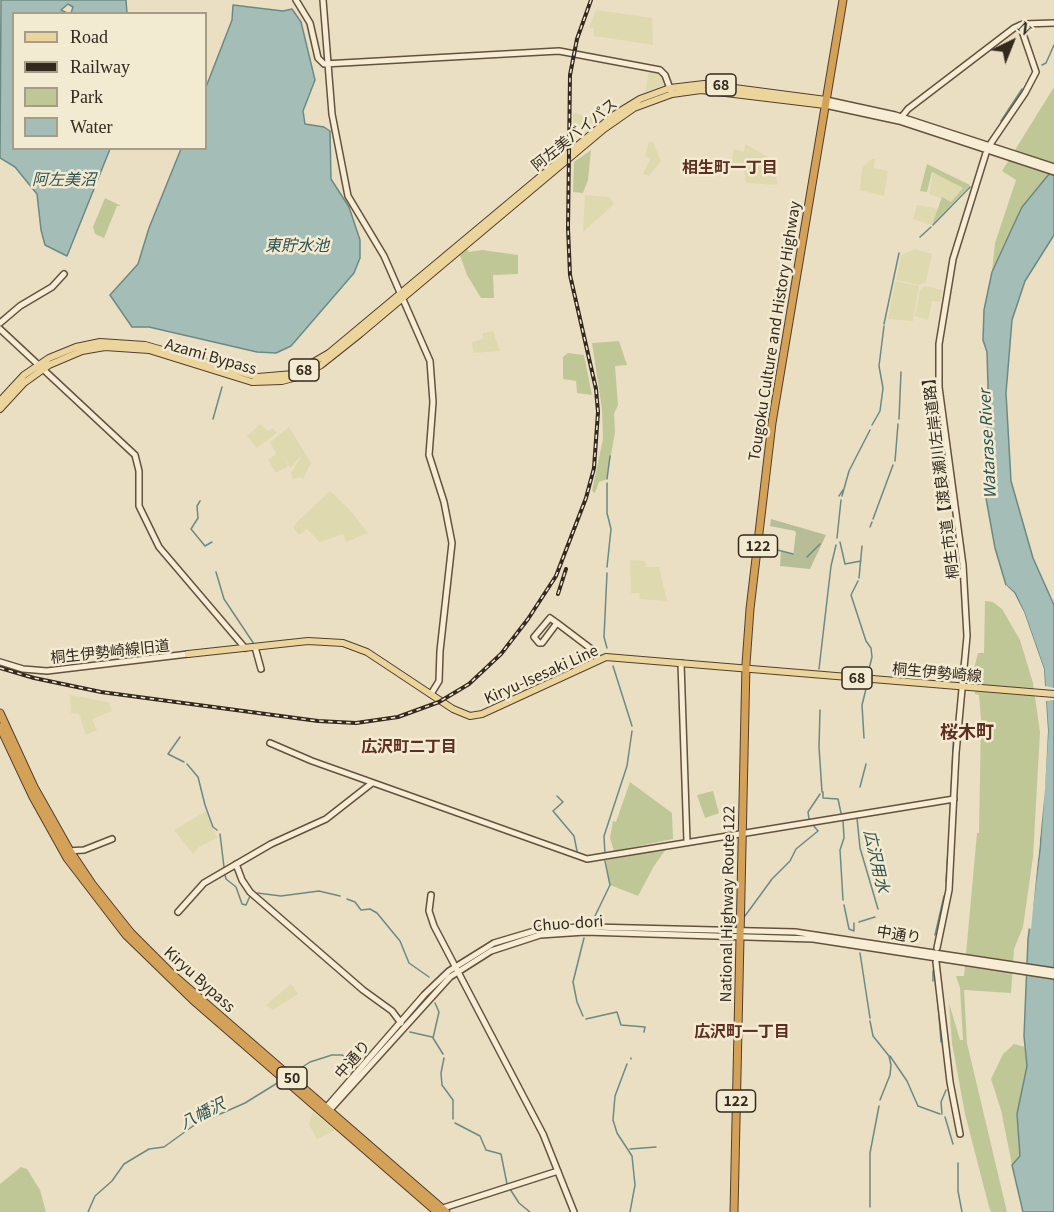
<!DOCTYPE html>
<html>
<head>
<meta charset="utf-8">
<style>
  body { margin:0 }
  #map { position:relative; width:1054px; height:1212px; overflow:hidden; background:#eadfc2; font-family:Georgia,serif }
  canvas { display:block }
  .legend { position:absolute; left:12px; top:12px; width:195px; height:138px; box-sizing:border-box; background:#f2ead1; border:2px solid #a69d89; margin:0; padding:8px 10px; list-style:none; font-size:18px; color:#34291e }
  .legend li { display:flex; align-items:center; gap:12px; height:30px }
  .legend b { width:30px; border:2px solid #a69d89 }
  .north { position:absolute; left:982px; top:12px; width:60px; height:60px; -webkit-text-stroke:4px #f2ead1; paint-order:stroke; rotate:43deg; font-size:16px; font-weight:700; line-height:24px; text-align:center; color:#34291e }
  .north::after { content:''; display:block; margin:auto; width:21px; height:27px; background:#34291e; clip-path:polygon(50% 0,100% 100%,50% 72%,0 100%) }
</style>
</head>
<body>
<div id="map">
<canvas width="1054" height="1212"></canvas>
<ul class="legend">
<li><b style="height:8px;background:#ebd59c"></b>Road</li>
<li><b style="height:8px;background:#34291e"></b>Railway</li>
<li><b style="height:16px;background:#c0c797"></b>Park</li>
<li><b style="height:16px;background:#a4bdb7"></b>Water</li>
</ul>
<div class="north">N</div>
</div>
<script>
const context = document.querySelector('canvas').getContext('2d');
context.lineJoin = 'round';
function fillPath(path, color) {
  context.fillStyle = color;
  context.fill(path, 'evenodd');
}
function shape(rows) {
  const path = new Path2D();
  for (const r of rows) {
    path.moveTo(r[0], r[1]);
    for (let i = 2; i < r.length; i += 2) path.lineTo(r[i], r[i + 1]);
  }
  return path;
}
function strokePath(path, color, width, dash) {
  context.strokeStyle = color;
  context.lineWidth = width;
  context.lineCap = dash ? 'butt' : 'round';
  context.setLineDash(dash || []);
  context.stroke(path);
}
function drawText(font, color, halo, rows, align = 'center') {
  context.font = font + ' Georgia,"Noto Sans JP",serif';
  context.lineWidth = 5;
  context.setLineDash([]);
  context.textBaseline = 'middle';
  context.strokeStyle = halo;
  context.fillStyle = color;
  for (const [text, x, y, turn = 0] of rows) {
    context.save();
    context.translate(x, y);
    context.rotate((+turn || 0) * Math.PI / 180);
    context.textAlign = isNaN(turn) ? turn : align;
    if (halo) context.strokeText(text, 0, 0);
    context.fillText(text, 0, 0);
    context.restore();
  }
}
const farmland = shape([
  [596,10,652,18,653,45,594,36,594,28,589,27],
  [649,71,659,73,664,85,645,92],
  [575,113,597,119,575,136,573,115],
  [649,142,653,142,661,161,649,176,643,174,650,159,645,156],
  [745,144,775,161,777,185,746,183,744,167,731,165,734,149,744,152],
  [872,159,875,159,874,168,888,171,884,196,860,190,862,168],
  [933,173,963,186,960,194,951,202,929,194],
  [585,195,609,197,614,204,583,232],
  [917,205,939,209,931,225,913,219],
  [915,249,932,254,926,282,919,285,896,280,901,255],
  [895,281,919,286,913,321,888,319],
  [925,286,942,290,940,302,932,301,928,320,915,316,920,290],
  [493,331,500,351,473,353,472,342,483,339,483,333],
  [260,424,268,431,273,428,277,433,257,448,247,436],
  [289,427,311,463,303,479,300,477,293,479,291,473,302,455,290,468,280,450,288,466,276,473,268,460,276,454,270,442],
  [330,491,351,511,368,533,346,542,343,534,320,542,307,529,299,535,293,527,297,522],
  [630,560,645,561,646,567,659,567,667,601,640,599,639,593,631,593],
  [70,695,108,702,112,711,92,719,97,730,86,735,79,714,71,713],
  [206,811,217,838,199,847,193,854,174,830],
  [291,984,298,994,273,1010,266,1005],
  [313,1112,335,1130,317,1139,309,1125]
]);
const green = shape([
  [1054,87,1054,171,1014,224,992,272,995,243,1016,180,1002,171],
  [591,150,588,180,583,193,573,192,574,162],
  [927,164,970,185,932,225,942,197,951,202,963,188,932,172,927,192,920,191],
  [105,198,121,206,117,206,104,238,95,234,93,227],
  [467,249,469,252,482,250,518,255,518,274,493,275,494,298,481,298,467,275,460,255],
  [619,341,627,365,615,366,618,405,614,414,615,432,607,479,599,482,595,493,592,491,603,439,602,409,592,343],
  [568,353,584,355,592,395,577,393,576,381,563,379,563,357],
  [985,601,993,602,1002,609,1020,640,1033,683,1040,732,1033,857,1023,927,1014,949,1011,993,964,990,967,1043,1007,1212,991,1212,989,1207,965,1114,952,1043,949,1003,960,1040,963,1040,960,988,956,976,964,976,977,833,979,833,981,720,979,695,975,694,974,669,978,653,984,653],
  [630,782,672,813,673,839,614,851,610,838,613,821,616,822],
  [713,791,719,813,705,818,697,795],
  [666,849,654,866,638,896,610,885,606,860],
  [1014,1044,1025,1047,1027,1066,1017,1114,1020,1156,1012,1165,1001,1110,991,1079,1003,1054],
  [21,1167,27,1169,40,1190,46,1212,0,1212,0,1184]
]);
const cemetery = shape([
  [771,519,826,535,810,569,780,566,781,551,793,555,796,533,795,531,770,526]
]);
const water = shape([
  [1,0,126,0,127,13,71,13,73,7,68,4,61,10,67,13,14,14,14,148,110,149,67,256,45,245,41,230,37,194,15,167,0,158,1,0],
  [233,5,283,11,292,9,301,22,315,80,303,111,305,124,324,127,330,131,331,179,349,207,360,240,360,258,354,273,291,346,276,353,257,352,149,327,132,327,110,295,138,264,149,228,181,149,206,148,206,87,232,20,233,5],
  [1054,168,1054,235,1025,281,1012,320,1006,393,1011,481,1033,558,1054,605,1054,1212,1023,1212,1012,1165,1020,1156,1017,1114,1027,1066,1024,1036,1028,939,1040,850,1048,731,1044,669,1024,612,1015,593,1006,585,995,548,986,498,988,386,987,352,983,340,984,310,992,272,1014,224,1022,207,1054,168]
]);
const pier = shape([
  [1006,585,1014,593,1024,612,1044,669,1045,686,1054,688,1054,700,1046,701,1048,731,1045,790,1031,929,1028,928,1037,850,1045,731,1041,670,1022,613,1012,595,1004,588]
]);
const stream = shape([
  [1042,65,1046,63,1054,45],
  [1001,121,1022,89],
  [933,225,970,187],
  [920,237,931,227],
  [884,324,899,253],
  [213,419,222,387],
  [899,419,901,372],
  [872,425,880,411,883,388,879,366,884,326],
  [895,461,898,424],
  [607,479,610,456],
  [607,483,607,513,611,529,607,567],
  [839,496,843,490],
  [842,496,849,471,870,430],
  [200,501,197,506,198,518,191,529,205,546,212,542],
  [873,519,893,465],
  [870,527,872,522],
  [837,538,841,500],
  [840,542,845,564,861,561],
  [766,547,793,554],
  [807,557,820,544],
  [216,572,224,599,254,644],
  [607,573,604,637,607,648],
  [859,578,862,546],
  [858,581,851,595,866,641,871,648,872,657,868,673],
  [613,666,632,726],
  [819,669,831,566,836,545],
  [820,710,819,747,822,792],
  [180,737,168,754,184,762],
  [864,738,862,705,866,689],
  [187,764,198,777,205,805,213,827,217,830],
  [860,787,866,764],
  [823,792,823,798,838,799,841,813],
  [951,795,954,727],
  [557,796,563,802,553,811,574,836,577,851],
  [857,818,860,848,878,909],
  [809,819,808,812,820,794],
  [843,820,844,838,840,850,843,900],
  [950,823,951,802],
  [220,834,224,867],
  [605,855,604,836,627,766,632,731],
  [947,866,950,825],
  [225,875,226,879,236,887,242,904,246,905,250,896],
  [946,882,947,867],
  [257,893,281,896,319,891,340,896],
  [347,899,355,902,361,910,370,909,377,913,400,941,409,963,429,977],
  [844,905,849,929,854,931],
  [595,916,610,885,605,861],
  [745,916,772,879,790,861,796,849,818,831,813,825],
  [859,922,875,917],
  [854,930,854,923],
  [935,935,944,896],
  [860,953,870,1018],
  [933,971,933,981],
  [435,1003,439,1012,433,1038,443,1054],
  [938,1003,941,1042],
  [583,1016,577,1002,573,982,584,938],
  [586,1019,617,1012,621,1025,645,1027,644,1032],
  [870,1021,873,1036,889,1056,891,1065,890,1075,880,1100],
  [410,1032,432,1037],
  [890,1056,907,1081,918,1106,940,1114],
  [444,1058,441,1073,442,1085,453,1100,453,1119],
  [631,1059,631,1058],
  [627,1064,615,1096,613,1120,617,1133,632,1156,635,1185,630,1212],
  [295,1072,310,1062,332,1055,342,1055,350,1060],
  [942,1114,941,1102,946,1090],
  [945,1117,953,1144],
  [455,1123,480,1136,486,1150,501,1154,507,1184],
  [630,1149,656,1147],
  [958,1163,958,1191,962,1212],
  [510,1189,519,1203,530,1212],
  [870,1207,870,1153,879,1106],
  [88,1212,95,1196,112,1181,124,1164,149,1149,164,1147,193,1126,245,1103,279,1082]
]);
const secondary = shape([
  [296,0,310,23,318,58,324,64,559,51,660,70,665,75,672,94],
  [323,0,332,114,348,196,384,256,430,361,433,402,429,455,444,502,452,543,440,651,439,681,431,694],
  [826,100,895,115,1054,167],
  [825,105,899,121,1054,172],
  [900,119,908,109,1014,28,1023,24,1054,23],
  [991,143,1025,93,1036,72,1020,25],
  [0,323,20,306,52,287,64,274],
  [0,329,135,455,139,471,139,506,159,547,245,648],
  [550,618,557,623,542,643,539,643,534,637,550,618],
  [557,623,594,651,598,658],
  [255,647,261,669],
  [0,662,23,669,47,671,188,654],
  [681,663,687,842],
  [270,743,312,761,587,859,954,799],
  [67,851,84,850,112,839],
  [236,864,242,880,250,892,363,990,392,1011,401,1023],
  [431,895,429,911,434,926,543,1134,574,1212],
  [178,912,204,883,271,844,326,819,372,783],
  [937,948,949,890,956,753,967,636,963,565,939,387,939,344,953,259,986,153],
  [936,962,950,1082,960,1134],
  [325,1109,424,995,449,971,494,943,541,929,592,927,795,932,1054,971],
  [328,1112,450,977,491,951,540,935,585,932,813,939,1054,976],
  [440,1209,558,1171]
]);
const primary = shape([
  [0,401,24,375,49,358,76,347,100,342,145,345,258,377,293,374,329,353,614,115,640,99,670,88,704,84,826,100],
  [0,409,24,383,49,365,82,351,105,347,149,350,252,382,282,381,301,376,321,365,360,334,604,129,634,108,672,94,701,90,825,105],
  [188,654,308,641,343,643,367,652,453,709,470,716,482,714,606,657,1054,694]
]);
const highway = shape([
  [0,713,34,787,70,851,92,884,131,933,173,975,446,1212],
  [0,727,33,797,67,858,126,935,193,1000,437,1212],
  [734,1212,746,664,750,609,772,423,843,0]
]);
const rail = shape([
  [558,594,566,569],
  [0,668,34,678,101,692,318,721,356,723,398,717,439,702,469,684,501,654,528,619,556,576,586,498,594,468,598,412,596,389,570,275,568,228,570,75,577,39,591,0]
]);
const shields = [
  [721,85,30],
  [304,370,30],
  [758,546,39],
  [857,678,30],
  [292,1078,30],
  [736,1101,39]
];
const shieldNames = [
  ["68",721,85],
  ["68",304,370],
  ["122",758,546],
  ["68",857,678],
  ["50",292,1078],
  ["122",736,1101]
];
const streetNames = [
  ["阿左美バイパス",574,134,-39],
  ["Tougoku Culture and History Highway",774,331,-81],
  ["Azami Bypass",211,356,16],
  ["桐生市道【渡良瀬川左岸道路】",940,475,-97],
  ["桐生伊勢崎線旧道",110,651,-6],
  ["桐生伊勢崎線",937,672,5],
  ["Kiryu-Isesaki Line",541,674,-24],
  ["National Highway Route 122",727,904,-89],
  ["Chuo-dori",568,923,-4],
  ["中通り",899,934,9],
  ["Kiryu Bypass",200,979,42],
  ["中通り",352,1059,-49]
];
const neighbourhoodNames = [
  ["相生町一丁目",730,167],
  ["広沢町二丁目",409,746],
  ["広沢町一丁目",742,1031]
];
const waterNames = [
  ["阿左美沼",64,179],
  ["東貯水池",297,245],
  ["Watarase River",987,444,-93],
  ["広沢用水",877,861,77],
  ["八幡沢",202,1113,-27]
];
const quarterNames = [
  ["桜木町",967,731]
];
fillPath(farmland, '#dfd9b0');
fillPath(green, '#c0c797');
fillPath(cemetery, '#b7bd96');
fillPath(water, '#a4bdb7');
strokePath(water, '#6c8a84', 1.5);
fillPath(pier, '#eadfc2');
strokePath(stream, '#6c8a84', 1.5);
strokePath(secondary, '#64523e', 8);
strokePath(primary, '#513f2f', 8);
strokePath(highway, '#513f2f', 9);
strokePath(secondary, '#f6edd4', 5);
strokePath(primary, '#ebd59c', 6);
strokePath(highway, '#d4a158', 7);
strokePath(rail, '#34291e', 4);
strokePath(rail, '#f2ead1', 1.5, [4.5]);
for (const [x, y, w] of shields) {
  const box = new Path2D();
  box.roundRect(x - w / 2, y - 11, w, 22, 4.5);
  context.fillStyle = '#f2ead1';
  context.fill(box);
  strokePath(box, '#34291e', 1.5);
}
drawText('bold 14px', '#34291e', null, shieldNames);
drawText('15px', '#34291e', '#f2ead1', streetNames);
drawText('bold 16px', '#5d2f20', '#f2ead1', neighbourhoodNames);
drawText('italic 16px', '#2e5251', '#f2ead1', waterNames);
drawText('bold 18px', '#5d2f20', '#f2ead1', quarterNames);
</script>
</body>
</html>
